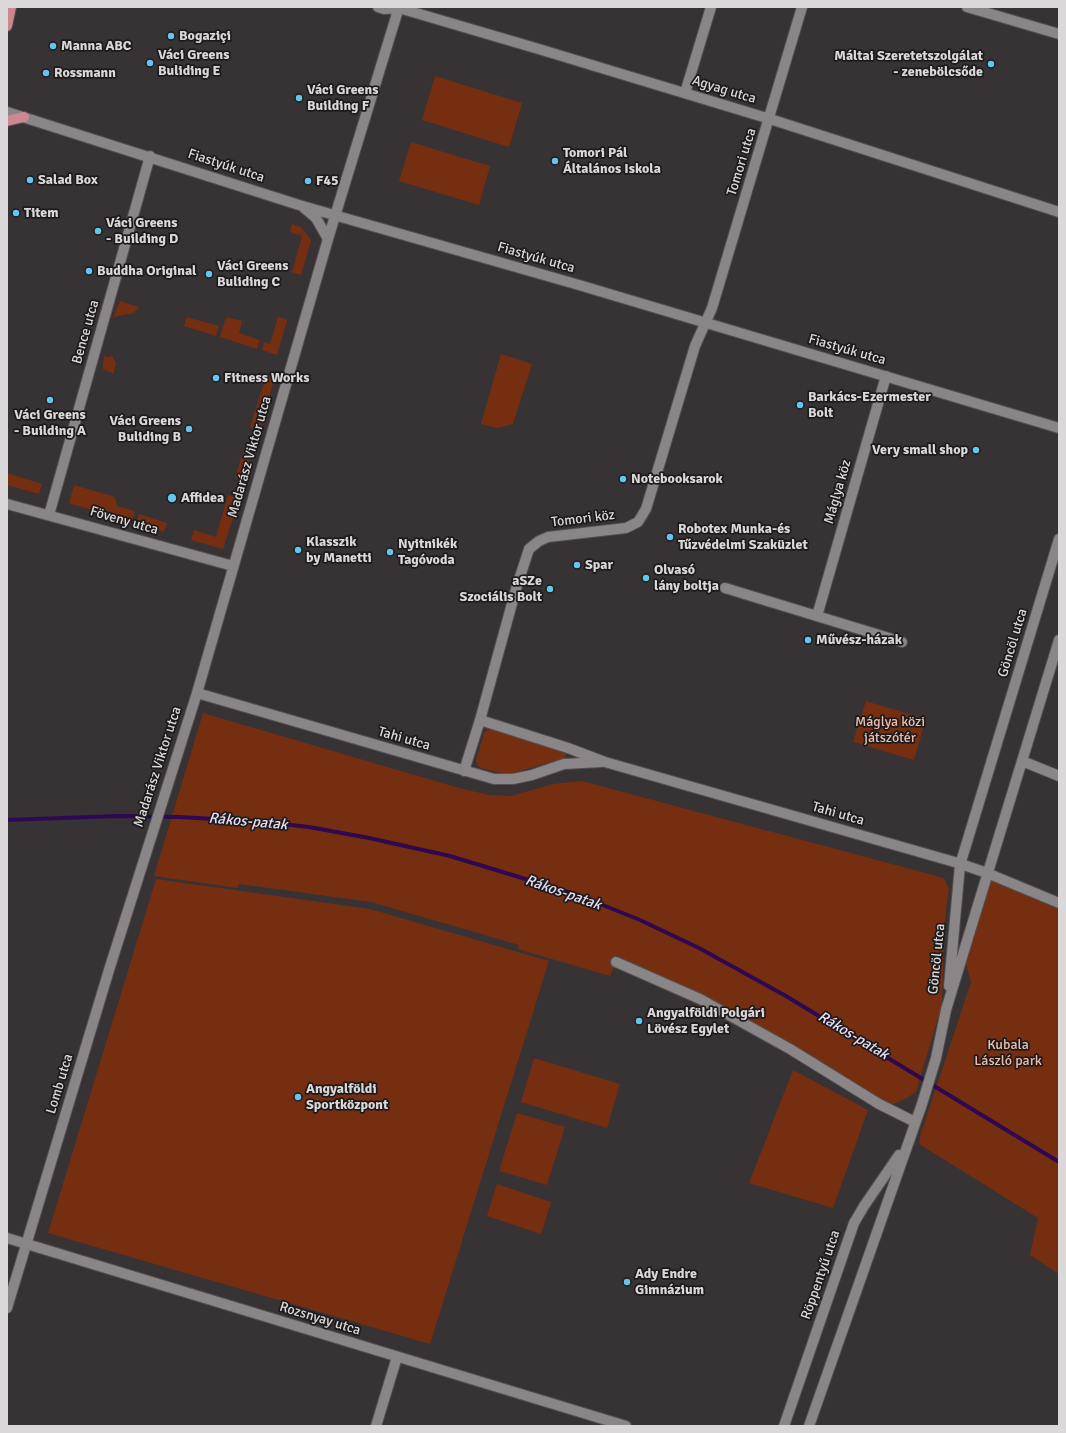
<!DOCTYPE html>
<html>
<head>
<meta charset="utf-8">
<style>
  body { margin:0 }
  #map { position:relative; width:1066px; height:1433px; overflow:hidden; background:#373234; font-family:Signika,sans-serif }
  canvas { display:block }
  .frame { position:absolute; inset:0; border:8px solid #dbd8d9; pointer-events:none }
</style>
</head>
<body>
<div id="map">
<canvas width="1066" height="1433"></canvas>
<div class="frame"></div>
</div>
<script>
const context = document.querySelector('canvas').getContext('2d');
context.lineJoin = 'round';
function fillPath(path, color) {
  context.fillStyle = color;
  context.fill(path, 'evenodd');
}
function shape(rows) {
  const path = new Path2D();
  for (const r of rows) {
    path.moveTo(r[0], r[1]);
    for (let i = 2; i < r.length; i += 2) path.lineTo(r[i], r[i + 1]);
  }
  return path;
}
function strokePath(path, color, width, dash) {
  context.strokeStyle = color;
  context.lineWidth = width;
  context.lineCap = dash ? 'butt' : 'round';
  context.setLineDash(dash || []);
  context.stroke(path);
}
function drawText(font, color, halo, rows, align = 'center') {
  context.font = font + ' Signika,sans-serif';
  context.lineWidth = 3.5;
  context.setLineDash([]);
  context.textBaseline = 'middle';
  context.strokeStyle = halo;
  context.fillStyle = color;
  for (const [text, x, y, turn = 0] of rows) {
    context.save();
    context.translate(x, y);
    context.rotate((+turn || 0) * Math.PI / 180);
    context.textAlign = isNaN(turn) ? turn : align;
    if (halo) context.strokeText(text, 0, 0);
    context.fillText(text, 0, 0);
    context.restore();
  }
}
const green = shape([
  [435,76,522,103,509,147,422,120],
  [411,142,490,166,479,205,399,181],
  [292,224,301,227,311,240,301,275,292,272,302,236,290,232],
  [120,301,139,307,133,313,113,317],
  [186,317,219,326,216,336,184,326],
  [226,317,242,321,239,333,260,340,257,349,220,337],
  [278,317,287,320,277,355,262,350,264,342,270,344],
  [501,354,532,364,513,424,498,428,481,424],
  [104,355,106,357,112,356,115,361,116,364,113,375,111,372,104,370,103,368],
  [267,374,275,377,259,430,250,427],
  [244,449,252,451,244,479,235,477],
  [7,473,42,484,39,494,7,485],
  [74,485,115,497,117,506,135,511,132,522,69,503],
  [228,495,239,499,223,549,191,540,194,530,216,537],
  [139,514,167,523,164,532,136,523],
  [866,701,926,719,914,760,853,742],
  [203,713,459,788,489,795,511,796,553,784,582,781,944,878,949,889,944,927,942,1005,916,1092,907,1098,886,1107,790,1049,616,963,610,976,518,949,519,945,371,902,239,884,238,888,154,876],
  [488,730,494,730,566,752,565,758,510,774,501,773,481,768,477,765,476,760,484,733],
  [987,873,1059,903,1059,1274,1030,1255,1038,1218,919,1144,921,1133,971,982,963,954],
  [156,879,370,909,549,961,430,1344,48,1233],
  [534,1058,620,1084,607,1128,521,1102],
  [793,1070,868,1110,833,1208,749,1183],
  [517,1113,565,1127,547,1185,499,1171],
  [497,1184,551,1202,541,1234,487,1216]
]);
const stream = shape([
  [7,820,119,816,179,817,253,821,309,827,369,838,450,856,578,895,640,920,699,948,786,996,1059,1162]
]);
const minor = shape([
  [378,7,384,9,399,8,542,50,770,119,1059,212],
  [967,7,1059,34],
  [685,93,711,7],
  [7,112,299,205,579,285,1059,428],
  [304,208,316,218,328,239],
  [7,504,233,566],
  [49,515,150,156],
  [725,588,902,642],
  [817,616,886,376],
  [197,693,494,779,513,779,532,775,564,764,601,762],
  [480,720,568,748,605,762,958,863,987,873,1059,903],
  [1022,761,1059,776],
  [464,771,480,720,516,589,529,549,539,541,548,537,626,528,638,522,646,509,695,346,712,308,802,7],
  [616,962,700,999,790,1049,879,1104,915,1122],
  [949,986,960,865,1059,539],
  [7,1238,626,1426],
  [7,1308,109,970,197,693,328,239,399,7],
  [376,1426,397,1357],
  [784,1426,854,1223,864,1206,899,1155],
  [809,1426,922,1104,936,1058,946,1010,963,954,1059,640]
]);
const major = shape([
  [7,26,11,7],
  [7,121,24,117]
]);
const markers = [
  [171,36,4,"#65c5ee"],
  [53,46,4,"#65c5ee"],
  [150,63,4,"#65c5ee"],
  [991,64,4,"#65c5ee"],
  [46,73,4,"#65c5ee"],
  [299,98,4,"#65c5ee"],
  [555,161,4,"#65c5ee"],
  [30,180,4,"#65c5ee"],
  [308,181,4,"#65c5ee"],
  [16,213,4,"#65c5ee"],
  [98,231,4,"#65c5ee"],
  [89,271,4,"#65c5ee"],
  [209,274,4,"#65c5ee"],
  [216,378,4,"#65c5ee"],
  [50,400,4,"#65c5ee"],
  [800,405,4,"#65c5ee"],
  [189,429,4,"#65c5ee"],
  [976,450,4,"#65c5ee"],
  [623,479,4,"#65c5ee"],
  [172,498,5,"#65c5ee"],
  [670,537,4,"#65c5ee"],
  [298,550,4,"#65c5ee"],
  [390,552,4,"#65c5ee"],
  [577,565,4,"#65c5ee"],
  [646,578,4,"#65c5ee"],
  [550,589,4,"#65c5ee"],
  [808,640,4,"#65c5ee"],
  [639,1021,4,"#65c5ee"],
  [298,1097,4,"#65c5ee"],
  [627,1282,4,"#65c5ee"]
];
const poiNames = [
  ["Bogaziçi",179,36],
  ["Manna ABC",61,46],
  ["Váci Greens",158,55],
  ["Buliding E",158,71],
  ["Máltai Szeretetszolgálat",983,56,"right"],
  ["- zenebölcsőde",983,72,"right"],
  ["Rossmann",54,73],
  ["Váci Greens",307,90],
  ["Building F",307,106],
  ["Tomori Pál",563,153],
  ["Általános Iskola",563,169],
  ["Salad Box",38,180],
  ["F45",316,181],
  ["Titem",24,213],
  ["Váci Greens",106,223],
  ["- Building D",106,239],
  ["Váci Greens",217,266],
  ["Buliding C",217,282],
  ["Buddha Original",97,271],
  ["Fitness Works",224,378],
  ["Barkács-Ezermester",808,397],
  ["Bolt",808,413],
  ["Váci Greens",50,415,"center"],
  ["- Building A",50,431,"center"],
  ["Váci Greens",181,421,"right"],
  ["Buliding B",181,437,"right"],
  ["Very small shop",968,450,"right"],
  ["Notebooksarok",631,479],
  ["Affidea",181,498],
  ["Robotex Munka-és",678,529],
  ["Tűzvédelmi Szaküzlet",678,545],
  ["Klasszik",306,542],
  ["by Manetti",306,558],
  ["Nyitnikék",398,544],
  ["Tagóvoda",398,560],
  ["Spar",585,565],
  ["Olvasó",654,570],
  ["lány boltja",654,586],
  ["aSZe",542,581,"right"],
  ["Szociális Bolt",542,597,"right"],
  ["Művész-házak",816,640],
  ["Angyalföldi Polgári",647,1013],
  ["Lövész Egylet",647,1029],
  ["Angyalföldi",306,1089],
  ["Sportközpont",306,1105],
  ["Ady Endre",635,1274],
  ["Gimnázium",635,1290]
];
const streetNames = [
  ["Agyag utca",724,90,17],
  ["Tomori utca",742,162,-73],
  ["Fiastyúk utca",226,166,18],
  ["Fiastyúk utca",536,258,16],
  ["Bence utca",86,332,-74],
  ["Fiastyúk utca",847,350,16],
  ["Madarász Viktor utca",250,457,-74],
  ["Máglya köz",838,492,-74],
  ["Tomori köz",583,519,-7],
  ["Föveny utca",124,521,16],
  ["Göncöl utca",1013,643,-73],
  ["Tahi utca",404,739,16],
  ["Madarász Viktor utca",158,767,-72],
  ["Tahi utca",838,814,16],
  ["Göncöl utca",937,959,-84],
  ["Lomb utca",60,1084,-73],
  ["Röppentyű utca",821,1275,-71],
  ["Rozsnyay utca",320,1319,17]
];
const parkNames = [
  ["Máglya közi",890,722],
  ["játszótér",890,738],
  ["Kubala",1008,1045],
  ["László park",1008,1061]
];
const waterNames = [
  ["Rákos-patak",248,822,5],
  ["Rákos-patak",563,893,19],
  ["Rákos-patak",853,1036,31]
];
fillPath(green, '#762e11');
strokePath(stream, '#2f0852', 4);
strokePath(minor, '#534f51', 12);
strokePath(major, '#534f51', 12);
strokePath(minor, '#8a8587', 10);
strokePath(major, '#ce878e', 10);
for (const [x, y, r, color] of markers) {
  const dot = new Path2D();
  dot.arc(x, y, r, 0, 2 * Math.PI);
  context.fillStyle = color;
  context.fill(dot);
  strokePath(dot, '#1d1b1c', 1.5);
}
drawText('bold 14px', '#dbd8d9', '#1d1b1c', poiNames, 'left');
drawText('14px', '#dbd8d9', '#1d1b1c', streetNames);
drawText('14px', '#efbfae', '#1d1b1c', parkNames);
drawText('italic 15px', '#e4dcf2', '#1d1b1c', waterNames);
</script>
</body>
</html>
